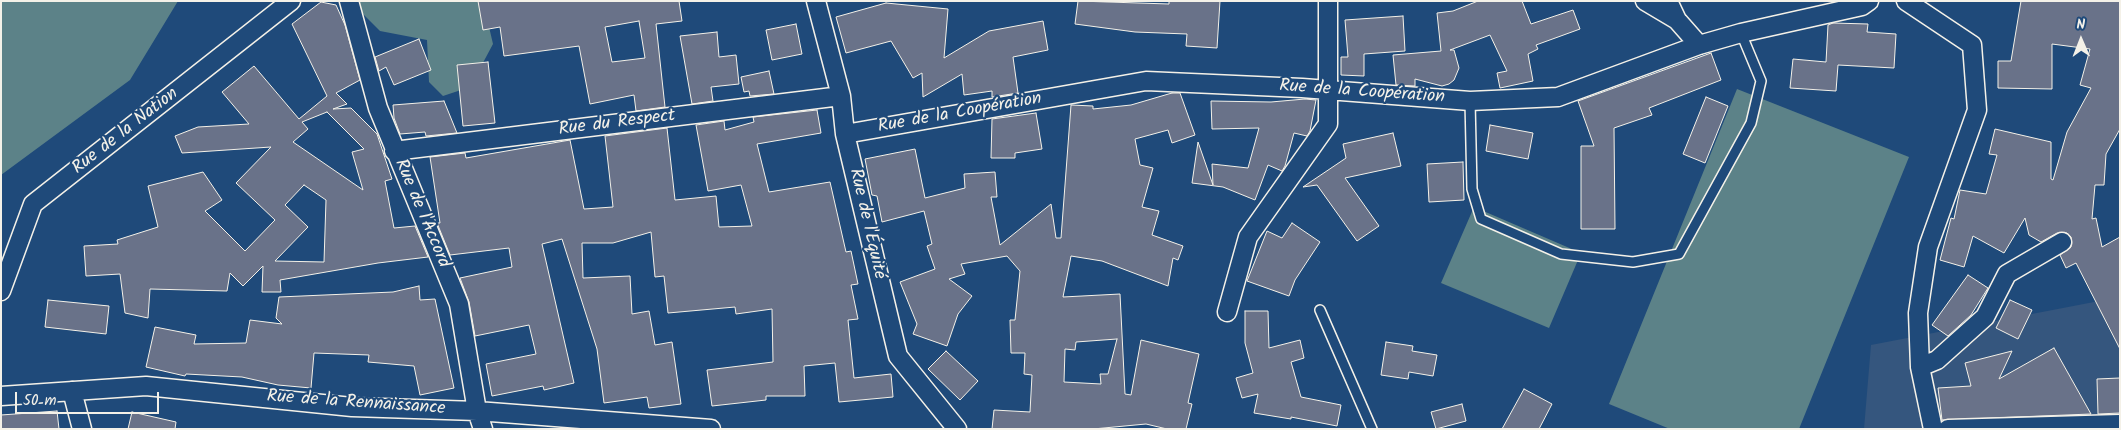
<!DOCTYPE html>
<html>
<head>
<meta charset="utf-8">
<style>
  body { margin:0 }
  #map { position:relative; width:2121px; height:430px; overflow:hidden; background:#1f4a7a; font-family:Kalam,sans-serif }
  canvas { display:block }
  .frame { position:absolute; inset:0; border:2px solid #f4f1e8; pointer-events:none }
  .north { position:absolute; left:2056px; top:15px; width:50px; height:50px; -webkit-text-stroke:4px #1f4a7a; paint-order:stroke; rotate:359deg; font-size:14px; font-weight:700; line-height:20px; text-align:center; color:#f4f1e8 }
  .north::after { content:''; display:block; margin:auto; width:18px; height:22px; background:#f4f1e8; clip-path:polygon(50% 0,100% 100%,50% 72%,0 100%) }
  .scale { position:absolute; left:15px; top:392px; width:144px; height:22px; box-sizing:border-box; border:2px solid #f4f1e8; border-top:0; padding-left:6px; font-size:15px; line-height:18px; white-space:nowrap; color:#f4f1e8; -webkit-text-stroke:4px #1f4a7a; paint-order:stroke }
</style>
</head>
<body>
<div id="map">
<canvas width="2121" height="430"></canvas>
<div class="frame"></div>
<div class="north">N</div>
<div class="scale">50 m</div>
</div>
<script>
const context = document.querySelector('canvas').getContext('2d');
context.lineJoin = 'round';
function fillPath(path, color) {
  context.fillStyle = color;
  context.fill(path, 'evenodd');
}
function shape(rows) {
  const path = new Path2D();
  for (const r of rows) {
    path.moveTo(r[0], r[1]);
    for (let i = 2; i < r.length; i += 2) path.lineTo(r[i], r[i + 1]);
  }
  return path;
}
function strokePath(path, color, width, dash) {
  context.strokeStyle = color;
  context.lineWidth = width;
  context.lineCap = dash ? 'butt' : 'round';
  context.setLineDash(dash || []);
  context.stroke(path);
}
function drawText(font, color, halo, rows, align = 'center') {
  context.font = font + ' Kalam,sans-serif';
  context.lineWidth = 4.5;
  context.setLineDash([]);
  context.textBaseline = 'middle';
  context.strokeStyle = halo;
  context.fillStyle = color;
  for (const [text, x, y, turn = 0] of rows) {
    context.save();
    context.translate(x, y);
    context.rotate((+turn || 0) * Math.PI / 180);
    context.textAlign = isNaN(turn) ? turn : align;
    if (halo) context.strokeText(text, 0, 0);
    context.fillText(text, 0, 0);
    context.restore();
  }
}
const built = shape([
  [2120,297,2120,429,1864,429,1871,345]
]);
const green = shape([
  [1,1,178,1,130,80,1,175],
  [350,1,483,1,493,44,470,87,443,96,429,82,427,40,380,31],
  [1737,89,1909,157,1799,429,1670,429,1609,404],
  [1474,207,1581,253,1549,328,1441,283]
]);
const building = shape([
  [478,1,679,1,682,21,656,24,665,107,636,111,634,95,590,104,579,46,504,56,500,27,483,30,478,1],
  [639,21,645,58,612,62,605,27,639,21],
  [1078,1,1169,4,1169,1,1220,1,1217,48,1186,46,1187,34,1135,32,1075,24,1078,1],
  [1478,1,1522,1,1531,24,1573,10,1580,29,1536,45,1538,49,1528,54,1533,81,1500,88,1497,73,1507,71,1490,35,1450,50,1454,50,1459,68,1454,80,1449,84,1442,86,1415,79,1415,86,1396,85,1393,55,1441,51,1437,13,1453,11,1478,1],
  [2021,1,2120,1,2120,129,2106,154,2104,185,2095,185,2092,219,2096,218,2102,247,2120,237,2120,349,2076,263,2066,268,2060,255,2071,247,2071,237,2067,233,2057,233,2041,242,2029,235,2025,218,2004,253,1973,236,1964,267,1940,260,1951,218,1954,219,1960,190,1986,194,1997,155,1989,154,1995,129,2051,142,2051,179,2053,180,2067,132,2091,88,2080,85,2090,49,2052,44,2052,89,1998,88,1998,61,2011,61,2021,1],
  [321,2,336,5,345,25,360,80,336,93,347,104,333,109,351,108,377,134,392,179,385,181,394,228,415,226,428,257,378,263,280,280,281,292,262,292,263,266,243,286,230,273,227,291,150,289,148,318,125,313,120,274,86,276,84,246,118,244,117,240,158,227,148,186,203,172,222,200,205,211,245,251,275,220,236,183,271,147,182,153,175,136,198,127,249,124,222,92,254,66,299,119,327,96,292,24,321,2],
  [327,112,364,149,352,152,363,190,293,142,308,129,302,122,327,112],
  [304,185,326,200,324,262,275,261,308,227,285,205,304,185],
  [886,3,948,9,944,58,989,31,1043,21,1048,50,1013,57,1018,93,992,97,992,91,964,95,962,74,923,97,922,73,913,78,891,41,846,53,836,17,886,3],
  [1403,16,1405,51,1364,54,1364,76,1341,75,1341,57,1348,57,1345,20,1403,16],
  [1833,23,1868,24,1867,32,1896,34,1894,68,1838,65,1836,91,1790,88,1793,59,1826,62,1828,25,1833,23],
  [796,24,802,54,772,60,766,30,796,24],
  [717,32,719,57,736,55,739,84,711,87,713,101,692,104,680,36,717,32],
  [419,39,431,70,394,85,386,67,379,71,375,57,419,39],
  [1711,53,1721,80,1649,108,1652,115,1614,128,1615,229,1581,229,1581,146,1594,146,1578,101,1711,53],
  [488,62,495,123,463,126,457,65,488,62],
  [769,71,774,94,750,96,749,91,744,92,741,77,769,71],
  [1172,93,1180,93,1195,135,1172,143,1168,130,1135,139,1140,165,1153,168,1142,207,1159,211,1152,235,1183,246,1178,260,1173,258,1168,286,1102,261,1071,256,1063,297,1120,294,1125,394,1131,395,1141,340,1199,354,1188,403,1192,404,1186,429,1167,429,1146,424,1093,429,992,429,994,410,1030,412,1032,375,1024,374,1025,353,1011,353,1010,320,1015,320,1020,271,1007,256,961,264,965,274,949,279,972,296,958,314,947,346,913,334,917,324,900,282,935,269,927,246,932,244,924,211,882,222,877,196,872,195,865,159,915,149,925,198,965,188,964,174,995,172,997,197,991,197,1000,245,1051,204,1056,238,1061,238,1071,105,1093,106,1093,109,1131,105,1172,93],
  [1117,339,1108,374,1100,374,1101,384,1064,382,1065,349,1075,350,1076,342,1117,339],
  [1706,97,1728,106,1705,163,1683,154,1706,97],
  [1305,99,1316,100,1310,131,1307,136,1294,133,1285,166,1282,171,1268,165,1255,200,1223,187,1192,183,1198,142,1213,185,1212,164,1248,168,1259,128,1212,129,1211,101,1271,102,1305,99],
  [444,101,457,133,426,136,425,132,400,134,394,118,393,105,444,101],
  [817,110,821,133,757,144,769,192,830,182,846,252,851,251,858,284,851,285,858,319,848,320,854,378,891,374,893,397,839,402,835,363,804,366,805,396,766,396,766,400,712,406,707,370,773,362,772,309,736,314,735,307,668,313,664,276,655,277,651,232,613,243,582,243,583,278,630,276,632,314,649,311,655,345,672,342,681,404,649,408,647,397,604,403,597,349,562,239,542,244,574,383,544,390,543,386,492,396,486,364,536,354,529,325,475,336,469,302,460,278,512,267,509,248,450,255,437,223,440,223,430,157,465,153,466,158,570,140,584,209,613,207,605,136,667,128,675,200,716,196,719,227,752,226,741,185,708,191,696,125,724,121,725,130,754,122,753,117,817,110],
  [1036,113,1042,149,1015,153,1015,158,991,158,992,119,1036,113],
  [1490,125,1533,133,1528,159,1486,151,1490,125],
  [1393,133,1401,166,1345,178,1379,226,1357,241,1317,185,1303,187,1346,158,1343,144,1393,133],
  [1463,162,1464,200,1429,202,1427,164,1463,162],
  [1292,223,1320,242,1295,280,1289,296,1247,281,1267,231,1282,238,1292,223],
  [1968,275,1988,288,1971,315,1948,336,1932,325,1968,275],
  [419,286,420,300,435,299,454,388,420,395,414,366,368,362,369,355,314,353,311,388,278,385,242,377,186,374,185,376,146,367,155,327,196,335,194,344,246,343,250,320,282,324,276,318,279,297,393,292,419,286],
  [48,300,109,306,106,334,45,327,48,300],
  [2010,300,2032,310,2018,339,1996,328,2010,300],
  [1245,311,1268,311,1269,348,1300,340,1304,358,1291,362,1301,397,1341,405,1337,426,1291,417,1291,419,1254,413,1258,394,1242,398,1236,378,1253,373,1245,343,1245,311],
  [1386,342,1413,346,1412,351,1437,355,1433,376,1409,372,1408,379,1381,375,1386,342],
  [2054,348,2091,414,1942,420,1938,388,1971,386,1965,363,2012,351,1999,379,2054,348],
  [946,351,978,381,960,400,928,369,946,351],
  [2120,378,2120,413,2098,414,2097,379,2120,378],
  [1524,389,1552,404,1539,429,1502,429,1524,389],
  [1462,404,1466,421,1436,429,1431,412,1462,404],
  [57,411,59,429,1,429,1,415,57,411],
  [132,412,176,422,175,429,128,429,132,412]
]);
const service = shape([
  [1470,101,1472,189,1481,219,1561,254,1633,262,1679,254,1751,123,1761,81,1741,33],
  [1320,310,1372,429]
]);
const minor = shape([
  [349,1,378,108,459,304,477,411,483,429],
  [816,1,841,96,845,134,898,356,957,429],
  [1645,1,1677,20],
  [1668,1,1677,20,1699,45],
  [1906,1,1972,45,1977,110,1928,247,1918,313,1920,367,1933,429],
  [845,134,1146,81,1302,88,1470,101,1558,97,1699,45,1741,33,1862,6,1869,1],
  [394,151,841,96],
  [1,291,33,204,291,1],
  [1227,312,1248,237,1328,124,1328,1],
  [1920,367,1937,360,1985,317,2007,274,2062,242],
  [72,391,82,429],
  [1,396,146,386,352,407,477,411,711,429],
  [1948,429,2120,424]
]);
const streetNames = [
  ["Rue de la Coopération",1362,93,4],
  ["Rue de la Coopération",960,114,-10],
  ["Rue du Respect",617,124,-7],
  ["Rue de la Nation",126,132,-38],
  ["Rue de l'Accord",421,214,67],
  ["Rue de l'Équité",866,224,77],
  ["Rue de la Rennaissance",356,404,4]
];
fillPath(built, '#35567e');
fillPath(green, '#5c8288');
fillPath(building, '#697289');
strokePath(building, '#f4f1e8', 1);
strokePath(service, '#f4f1e8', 12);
strokePath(minor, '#f4f1e8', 21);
strokePath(service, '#1f4a7a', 9);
strokePath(minor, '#1f4a7a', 18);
drawText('18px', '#f4f1e8', '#1f4a7a', streetNames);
</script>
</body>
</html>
